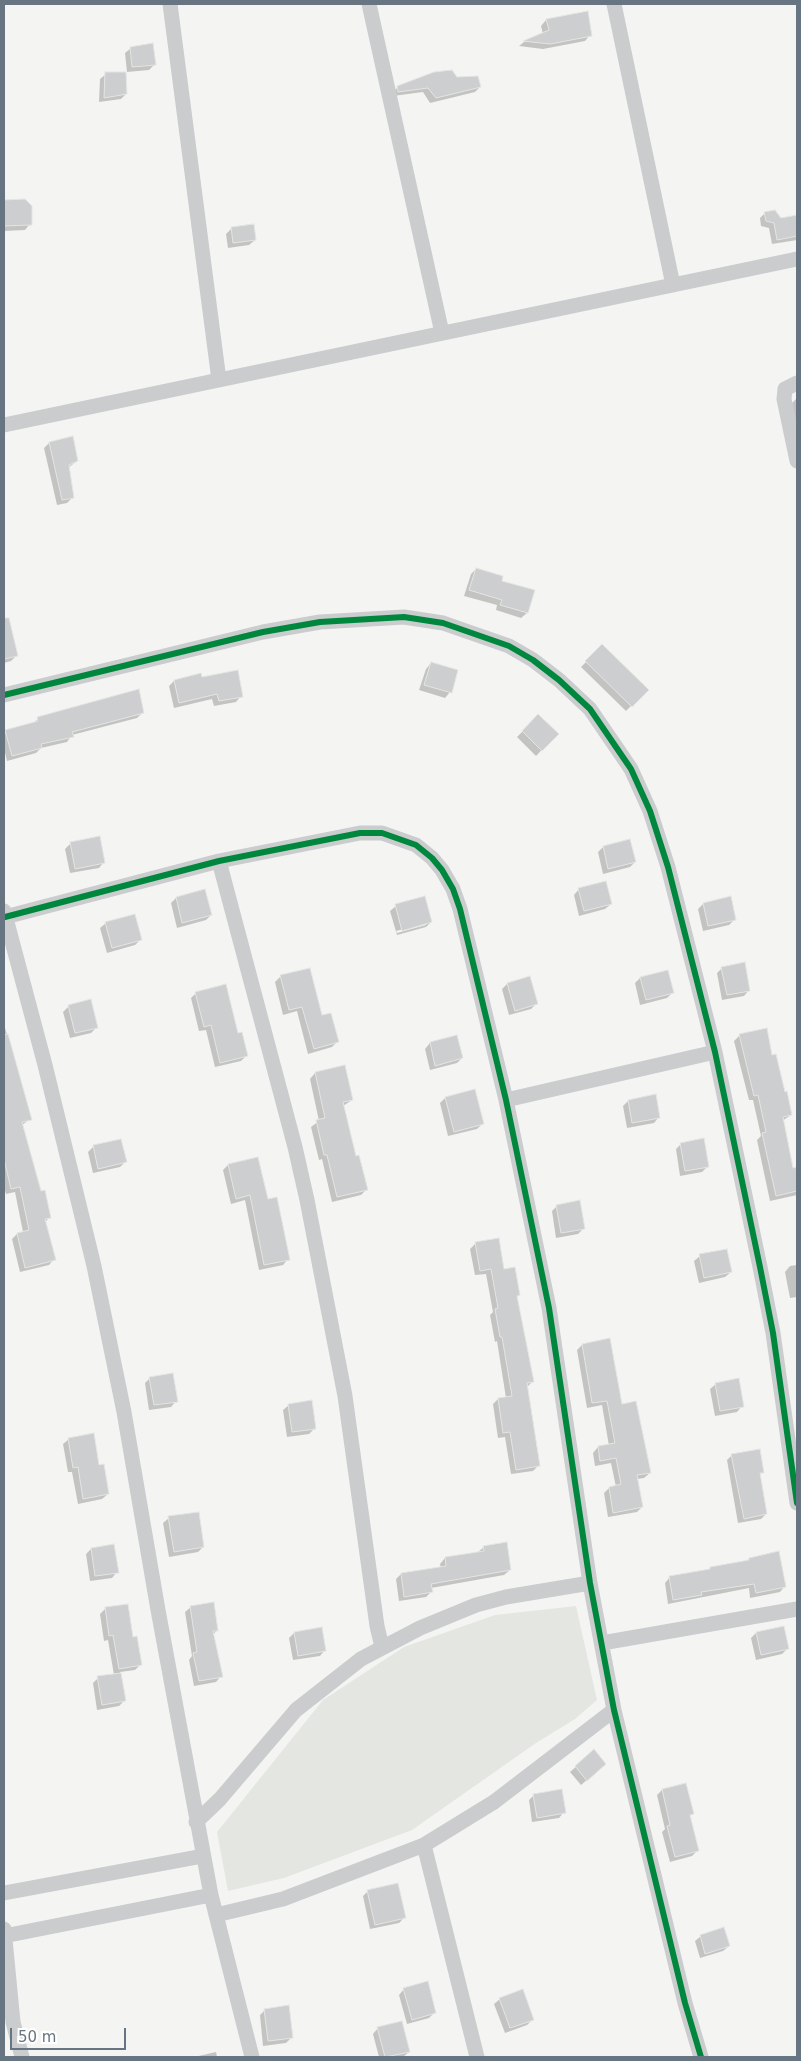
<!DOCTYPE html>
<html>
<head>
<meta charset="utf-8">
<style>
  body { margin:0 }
  #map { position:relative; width:801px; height:2061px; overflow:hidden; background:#f4f4f3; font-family:"DejaVu Sans",sans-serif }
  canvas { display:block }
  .frame { position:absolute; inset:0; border:5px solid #667581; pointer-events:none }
  .scale { position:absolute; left:10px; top:2028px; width:116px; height:22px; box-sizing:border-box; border:2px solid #667581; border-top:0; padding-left:6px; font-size:15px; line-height:18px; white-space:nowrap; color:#667581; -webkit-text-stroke:4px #fff; paint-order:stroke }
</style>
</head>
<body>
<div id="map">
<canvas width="801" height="2061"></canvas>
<div class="frame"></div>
<div class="scale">50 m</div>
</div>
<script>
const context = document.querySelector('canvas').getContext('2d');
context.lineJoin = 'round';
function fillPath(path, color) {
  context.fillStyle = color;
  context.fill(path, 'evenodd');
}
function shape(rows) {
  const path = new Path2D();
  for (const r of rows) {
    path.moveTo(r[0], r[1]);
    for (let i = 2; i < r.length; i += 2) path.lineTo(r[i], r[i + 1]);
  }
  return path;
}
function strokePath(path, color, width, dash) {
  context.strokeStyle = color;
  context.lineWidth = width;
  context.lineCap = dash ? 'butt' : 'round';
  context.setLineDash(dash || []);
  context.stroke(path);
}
const green = shape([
  [576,1606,597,1700,575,1719,536,1743,412,1830,284,1878,228,1891,217,1832,323,1700,404,1647,495,1615]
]);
const shadow = shape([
  [587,12,590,35,585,41,543,49,519,46,524,42,543,34,541,26,546,20],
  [131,48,155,64,149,70,127,72,125,53],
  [106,74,126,94,121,99,99,102,100,79],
  [456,78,480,87,475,92,430,103,423,92,393,96,392,93,398,87],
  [25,200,30,224,25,230,4,231,4,201],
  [765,213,780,219,797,216,797,240,772,244,769,228,761,226,760,218],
  [231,229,255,240,249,245,228,248,226,234],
  [796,399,797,399,797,431,791,404],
  [49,443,77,461,68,468,73,497,67,503,57,505,44,448],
  [476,569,500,581,533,591,527,613,521,618,496,610,497,605,464,596,471,574],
  [11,634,16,656,11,661,4,663,4,636],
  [602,646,647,690,626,711,581,667],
  [431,663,450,692,445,698,419,690,426,669],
  [201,678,241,696,236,702,214,706,212,699,174,708,169,686,174,681],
  [143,712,137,718,72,735,67,742,41,748,36,753,7,761,4,748,4,734,32,724,38,719],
  [538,716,557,734,536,756,517,737],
  [71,843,104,862,99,868,70,873,65,849],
  [603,847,635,862,630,867,603,874,598,852],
  [579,889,611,904,605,909,579,916,574,895],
  [204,891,211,915,206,920,177,928,171,903,176,898],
  [703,904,735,919,729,925,703,931,698,909],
  [396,906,431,922,426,927,397,935,390,911],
  [426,923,426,925,397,933,396,931],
  [106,923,140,940,135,945,107,953,100,928],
  [722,968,749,990,744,996,722,1000,717,973],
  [281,976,321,1017,337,1042,332,1047,308,1054,297,1011,283,1015,275,982],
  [640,978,672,993,667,998,640,1005,635,983],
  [507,984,536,1004,531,1009,509,1015,502,989],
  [196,993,247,1055,241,1061,215,1067,206,1030,199,1031,191,998],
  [69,1006,97,1027,91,1033,70,1038,63,1012],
  [4,1024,30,1119,22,1125,49,1218,45,1222,54,1259,49,1265,20,1272,12,1239,17,1234,23,1232,15,1192,6,1194,4,1187],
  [766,1030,771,1056,791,1115,782,1121,792,1169,797,1168,797,1195,770,1201,757,1140,761,1136,753,1100,749,1100,734,1041,739,1036],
  [456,1037,462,1058,457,1063,430,1070,425,1049,430,1043],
  [344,1067,352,1100,343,1106,355,1157,366,1190,361,1195,332,1202,322,1159,319,1160,311,1127,319,1121,310,1079,315,1073],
  [445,1098,482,1124,477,1129,448,1136,440,1103],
  [628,1101,659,1117,654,1123,627,1128,623,1106],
  [681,1144,708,1166,702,1172,680,1176,676,1149],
  [94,1146,125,1162,120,1167,93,1173,88,1152],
  [228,1165,267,1201,288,1259,283,1265,259,1270,245,1200,231,1204,223,1170],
  [557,1206,584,1228,578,1234,556,1238,552,1211],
  [475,1244,503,1270,519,1295,516,1298,532,1382,527,1387,538,1466,533,1471,511,1474,505,1437,498,1438,493,1404,498,1399,506,1398,497,1341,495,1342,490,1315,493,1312,486,1274,475,1275,470,1249],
  [700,1256,731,1272,725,1277,699,1283,694,1261],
  [797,1265,797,1297,790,1298,785,1272,790,1266],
  [582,1345,621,1405,650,1473,644,1478,637,1479,642,1507,637,1512,608,1517,604,1493,609,1488,616,1487,611,1463,595,1466,593,1453,598,1447,609,1446,602,1405,587,1408,577,1350],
  [150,1378,176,1401,171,1407,149,1410,145,1383],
  [716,1384,742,1406,737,1412,715,1416,710,1389],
  [289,1405,315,1428,309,1434,287,1437,283,1410],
  [69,1439,108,1494,102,1499,78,1504,72,1472,68,1472,63,1444],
  [732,1455,762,1472,759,1476,766,1514,761,1519,738,1523,727,1460],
  [169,1518,203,1547,198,1552,169,1557,163,1523],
  [484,1547,510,1570,504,1575,431,1588,431,1592,426,1597,399,1601,396,1579,401,1574,441,1568,440,1564,445,1558,478,1552],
  [91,1549,117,1572,112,1578,90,1581,86,1554],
  [749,1559,785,1586,780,1592,750,1598,749,1588,668,1604,665,1583,670,1577,707,1571,710,1568,746,1562],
  [191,1607,217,1630,213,1635,221,1676,216,1682,194,1686,189,1660,192,1656,185,1612],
  [105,1609,132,1638,141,1664,135,1670,120,1672,124,1701,119,1706,97,1710,93,1683,98,1678,114,1675,108,1640,104,1641,100,1614],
  [294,1633,325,1650,320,1656,293,1660,289,1638],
  [756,1633,787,1649,782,1654,756,1660,751,1638],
  [594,1751,600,1769,581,1785,570,1772],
  [685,1784,692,1814,689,1817,698,1850,692,1856,670,1862,662,1832,665,1829,657,1795,662,1790],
  [534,1795,564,1812,559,1818,532,1822,529,1800],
  [368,1891,404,1918,399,1923,370,1929,363,1896],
  [701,1936,729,1946,723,1951,700,1958,695,1941],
  [404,1989,435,2012,429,2018,407,2024,399,1995],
  [500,1999,532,2020,527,2025,505,2033,494,2004],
  [265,2010,292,2037,286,2043,263,2046,260,2015],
  [378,2028,409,2052,403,2057,379,2057,373,2034],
  [216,2052,217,2057,194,2057]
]);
const building = shape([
  [588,11,592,36,550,44,523,41,549,30,546,19,588,11],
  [153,43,156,65,132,67,130,47,153,43],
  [452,70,457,77,478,76,481,87,436,98,428,88,398,92,397,86,434,72,452,70],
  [105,72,126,72,127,94,104,98,105,72],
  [25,199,32,206,32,225,4,226,4,200,25,199],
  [775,210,781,218,797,215,797,236,777,240,774,223,766,221,764,212,775,210],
  [254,224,256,240,233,243,231,227,254,224],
  [73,436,78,461,69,465,74,498,62,500,49,442,73,436],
  [476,568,503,576,502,581,535,590,528,613,500,605,502,600,469,590,476,568],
  [4,618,9,618,18,656,4,659,4,618],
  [602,644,649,690,632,707,585,661,602,644],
  [431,662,458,670,452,693,424,685,431,662],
  [238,670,243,697,219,701,217,694,179,703,174,680,201,673,202,677,238,670],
  [139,689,144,713,72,732,74,737,41,744,42,748,12,756,5,730,38,721,37,717,139,689],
  [538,714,559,734,542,751,522,731,538,714],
  [100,836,105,863,75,869,70,842,100,836],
  [630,839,636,862,608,869,603,846,630,839],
  [606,881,612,904,584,911,578,888,606,881],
  [205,889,212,915,182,923,176,897,205,889],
  [425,896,432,922,402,931,395,904,425,896],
  [731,896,736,920,708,926,703,903,731,896],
  [135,914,142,940,112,948,105,922,135,914],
  [745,962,750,991,727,995,721,967,745,962],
  [310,968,322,1015,331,1013,339,1042,314,1049,302,1007,289,1010,280,975,310,968],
  [668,970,674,993,646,1000,640,977,668,970],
  [530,976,538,1004,515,1011,507,983,530,976],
  [226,984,238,1033,242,1032,248,1056,220,1063,211,1025,204,1027,195,992,226,984],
  [91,999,98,1028,75,1033,68,1005,91,999],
  [767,1028,772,1055,776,1054,785,1092,787,1091,792,1115,783,1117,793,1168,797,1167,797,1191,776,1196,762,1133,766,1132,758,1095,754,1096,739,1034,767,1028],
  [8,1034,32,1120,22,1122,41,1191,45,1190,51,1218,45,1219,56,1260,25,1268,17,1233,29,1230,20,1187,11,1189,4,1159,4,1035,8,1034],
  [457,1035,463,1058,435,1066,430,1042,457,1035],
  [345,1065,353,1100,343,1102,356,1156,359,1155,368,1190,337,1197,327,1155,324,1155,316,1120,325,1118,315,1072,345,1065],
  [475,1089,484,1124,454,1132,445,1097,475,1089],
  [656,1094,660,1118,632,1123,628,1100,656,1094],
  [704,1138,709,1167,685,1171,680,1143,704,1138],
  [121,1139,127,1162,98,1169,93,1145,121,1139],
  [258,1157,268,1199,277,1197,290,1260,264,1265,250,1195,236,1199,228,1164,258,1157],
  [580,1200,585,1229,561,1233,556,1205,580,1200],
  [499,1238,504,1269,515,1267,520,1295,517,1296,534,1382,527,1383,540,1466,516,1470,510,1432,503,1433,498,1398,512,1396,502,1337,500,1337,495,1309,498,1308,491,1269,480,1271,475,1242,499,1238],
  [727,1249,732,1272,704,1278,699,1254,727,1249],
  [610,1338,622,1404,636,1401,651,1473,637,1475,643,1507,613,1513,609,1487,621,1484,616,1458,600,1461,598,1446,615,1443,607,1401,592,1403,582,1344,610,1338],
  [173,1373,178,1402,154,1405,149,1377,173,1373],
  [739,1378,744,1407,720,1411,715,1383,739,1378],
  [312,1400,316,1429,292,1432,288,1404,312,1400],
  [94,1433,99,1465,104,1464,109,1494,83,1499,78,1467,73,1468,68,1438,94,1433],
  [760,1449,764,1473,760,1473,767,1514,744,1519,731,1454,760,1449],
  [199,1512,204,1547,174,1552,168,1516,199,1512],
  [507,1542,511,1570,431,1584,433,1592,404,1597,401,1573,446,1566,445,1557,484,1551,483,1546,507,1542],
  [114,1544,119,1573,95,1576,91,1548,114,1544],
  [779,1551,786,1587,756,1593,754,1584,701,1592,702,1595,673,1600,669,1576,710,1569,710,1567,749,1560,749,1558,779,1551],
  [214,1602,218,1631,213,1631,223,1677,199,1681,193,1653,197,1652,190,1606,214,1602],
  [128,1604,133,1637,137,1636,142,1665,119,1669,113,1635,109,1636,105,1607,128,1604],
  [784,1626,789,1649,761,1655,756,1632,784,1626],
  [322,1627,326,1651,298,1656,294,1632,322,1627],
  [121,1673,126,1701,102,1705,97,1676,121,1673],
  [594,1749,606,1764,587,1781,575,1766,594,1749],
  [686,1783,694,1814,690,1815,699,1851,675,1857,667,1826,670,1825,662,1789,686,1783],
  [562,1789,566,1813,537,1818,533,1794,562,1789],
  [398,1883,406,1918,375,1925,367,1890,398,1883],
  [724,1927,730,1946,705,1954,700,1935,724,1927],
  [428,1981,436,2013,412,2020,403,1988,428,1981],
  [523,1989,534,2020,510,2028,499,1998,523,1989],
  [289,2005,293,2038,268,2041,264,2009,289,2005],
  [402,2021,410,2052,385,2057,377,2027,402,2021]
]);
const minor = shape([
  [170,4,219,380],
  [369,4,442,333],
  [614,4,673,285],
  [797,383,785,389,784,399,797,461],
  [4,425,797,259],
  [4,695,263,632,320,622,404,617,443,623,509,646,533,660,559,680,590,709,631,769,650,811,668,867,715,1052,760,1267,773,1333,797,1503],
  [219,861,295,1147,307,1200,345,1396,377,1626,382,1647],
  [4,911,45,1065,94,1266,124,1412,158,1610,211,1895,252,2057],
  [5,917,219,861,360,833,382,833,416,845,432,858,442,870,453,889,460,909,506,1100,549,1308,590,1583,614,1710,685,2003,701,2057],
  [506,1100,715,1052],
  [602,1643,797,1609],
  [196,1822,220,1799,296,1710,361,1659,420,1628,476,1605,506,1597,590,1583],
  [424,1845,477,2057],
  [4,1893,203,1856],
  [216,1915,283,1899,424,1845,494,1802,614,1710],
  [4,1929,13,2022,22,2057],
  [4,1936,211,1895]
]);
const cycleway = shape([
  [4,695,263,632,320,622,404,617,443,623,509,646,533,660,559,680,590,709,631,769,650,811,668,867,715,1052,760,1267,773,1333,797,1503],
  [5,917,219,861,360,833,382,833,416,845,432,858,442,870,453,889,460,909,506,1100,549,1308,590,1583,614,1710,685,2003,701,2057]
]);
fillPath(green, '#e4e7e1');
fillPath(shadow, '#0003');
fillPath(building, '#cccecf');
strokePath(building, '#e4e4e3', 1);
strokePath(minor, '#cacccd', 15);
strokePath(cycleway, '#00873e', 6);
</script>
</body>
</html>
